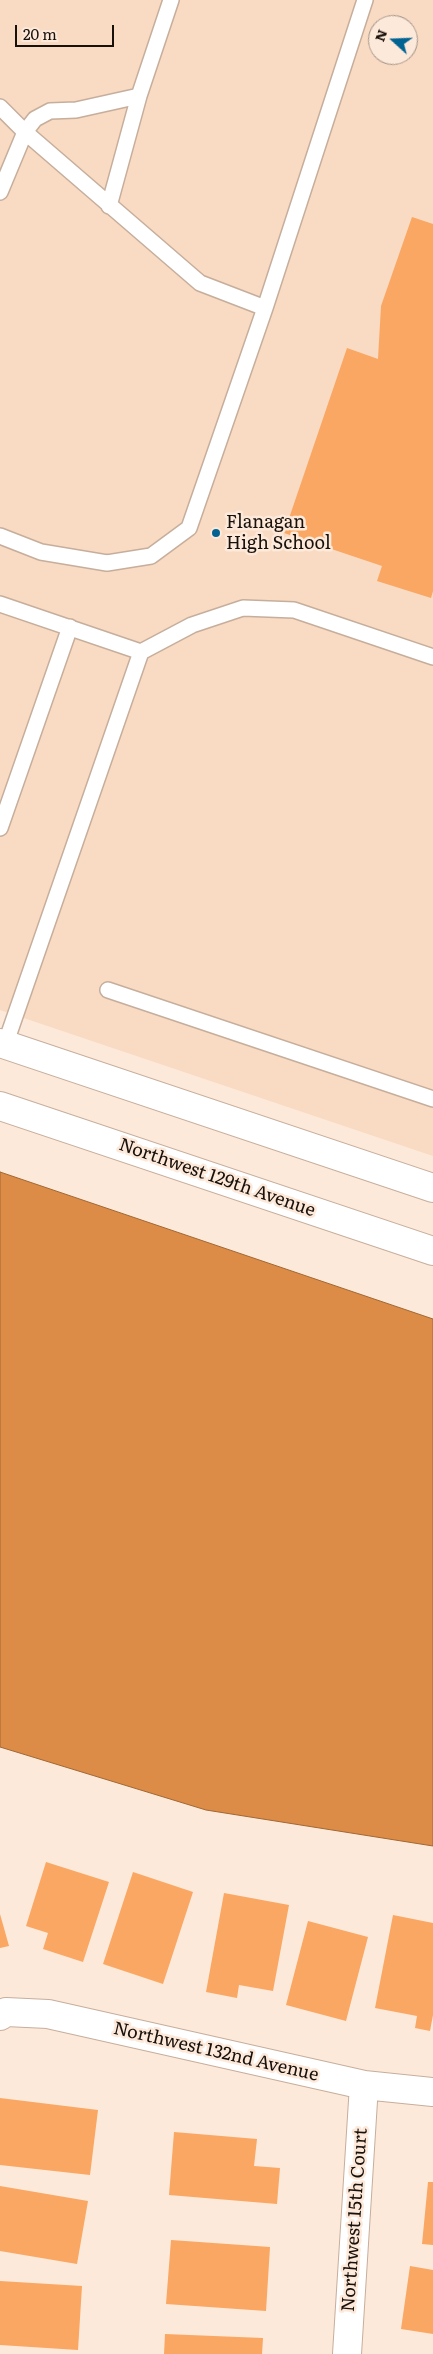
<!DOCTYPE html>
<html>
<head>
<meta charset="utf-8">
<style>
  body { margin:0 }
  #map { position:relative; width:433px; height:2354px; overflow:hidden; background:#fde9da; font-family:Literata,serif }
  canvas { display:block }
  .north { position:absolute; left:368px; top:15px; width:50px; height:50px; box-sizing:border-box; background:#fde9da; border:1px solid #a19287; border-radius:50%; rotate:290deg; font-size:14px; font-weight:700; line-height:20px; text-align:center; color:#18100a }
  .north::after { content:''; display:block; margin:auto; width:18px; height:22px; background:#006392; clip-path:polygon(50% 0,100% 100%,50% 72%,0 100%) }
  .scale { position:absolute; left:15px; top:25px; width:99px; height:22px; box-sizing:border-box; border:2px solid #18100a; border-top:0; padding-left:6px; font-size:15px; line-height:18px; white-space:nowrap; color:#18100a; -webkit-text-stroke:4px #fde9da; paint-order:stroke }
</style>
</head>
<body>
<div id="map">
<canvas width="433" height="2354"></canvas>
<div class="north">N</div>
<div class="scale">20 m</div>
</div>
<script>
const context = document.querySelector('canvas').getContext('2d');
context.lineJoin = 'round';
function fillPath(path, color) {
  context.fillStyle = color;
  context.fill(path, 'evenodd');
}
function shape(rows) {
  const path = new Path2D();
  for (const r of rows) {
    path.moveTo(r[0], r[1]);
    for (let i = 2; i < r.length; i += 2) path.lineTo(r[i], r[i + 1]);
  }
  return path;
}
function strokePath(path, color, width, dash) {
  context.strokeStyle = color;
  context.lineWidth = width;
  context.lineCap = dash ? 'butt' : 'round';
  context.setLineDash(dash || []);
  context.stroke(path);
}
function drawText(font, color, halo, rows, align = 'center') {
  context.font = font + ' Literata,serif';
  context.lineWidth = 5;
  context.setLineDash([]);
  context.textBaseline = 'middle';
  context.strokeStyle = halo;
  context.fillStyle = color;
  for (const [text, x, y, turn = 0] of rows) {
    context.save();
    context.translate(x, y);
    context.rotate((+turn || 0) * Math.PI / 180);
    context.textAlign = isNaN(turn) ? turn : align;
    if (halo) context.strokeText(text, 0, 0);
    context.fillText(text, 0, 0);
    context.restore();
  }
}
const built = shape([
  [0,0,433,0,433,1156,0,1010],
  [378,25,408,25,408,55,378,55]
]);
const water = shape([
  [0,1172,433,1319,433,1846,206,1810,0,1747,0,1172]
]);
const building = shape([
  [412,217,433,224,433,591,431,598,377,581,382,566,284,533,347,348,378,359,381,306],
  [46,1862,109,1882,83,1962,43,1949,48,1933,26,1926],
  [133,1872,193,1892,163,1984,103,1964],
  [224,1893,289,1905,273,1991,239,1985,237,1998,206,1992],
  [0,1914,9,1946,0,1948],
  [393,1915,433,1923,433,2015,430,2031,415,2028,417,2016,375,2008],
  [308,1921,368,1937,346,2021,286,2005],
  [0,2098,98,2110,90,2175,0,2165],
  [174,2132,257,2139,254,2166,280,2168,277,2204,169,2195],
  [428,2182,433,2182,433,2245,422,2244],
  [0,2186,88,2201,77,2264,0,2251],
  [171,2240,270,2247,266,2311,166,2304],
  [410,2266,433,2270,433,2334,401,2329],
  [0,2281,82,2286,78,2350,0,2345],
  [165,2334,263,2338,262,2354,164,2354]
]);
const service = shape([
  [0,107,25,132,200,283,265,308],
  [0,192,25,132,35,119,50,111,76,110,139,96],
  [109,206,139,96,171,0],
  [0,536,41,552,107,563,151,556,189,528,265,308,365,0],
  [0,604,141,652],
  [0,828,70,627],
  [108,990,433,1099],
  [5,1045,141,652,192,625,243,608,294,610,433,657]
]);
const minor = shape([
  [0,2016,6,2012,48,2014,364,2085,433,2092],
  [347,2354,364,2085]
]);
const tertiary = shape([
  [0,1043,433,1188],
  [0,1106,433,1251]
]);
const markers = [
  [216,533,5,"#006392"]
];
const poiNames = [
  ["Flanagan",226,523],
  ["High School",226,544]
];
const streetNames = [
  ["Northwest 129th Avenue",217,1178,19],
  ["Northwest 132nd Avenue",216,2052,13],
  ["Northwest 15th Court",355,2220,-86]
];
fillPath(built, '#f9dac2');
fillPath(water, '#dc8c46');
strokePath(water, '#a16734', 1);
fillPath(building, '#f9a762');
strokePath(service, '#c6ae9c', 18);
strokePath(minor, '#c6ae9c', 30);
strokePath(tertiary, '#c6ae9c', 30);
strokePath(service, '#fff', 15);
strokePath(minor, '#fff', 28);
strokePath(tertiary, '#fff', 28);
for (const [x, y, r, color] of markers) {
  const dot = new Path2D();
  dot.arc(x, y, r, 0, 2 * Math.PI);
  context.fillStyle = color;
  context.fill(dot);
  strokePath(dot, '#fde9da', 2);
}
drawText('18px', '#18100a', '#fde9da', poiNames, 'left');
drawText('18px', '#18100a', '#fde9da', streetNames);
</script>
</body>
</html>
